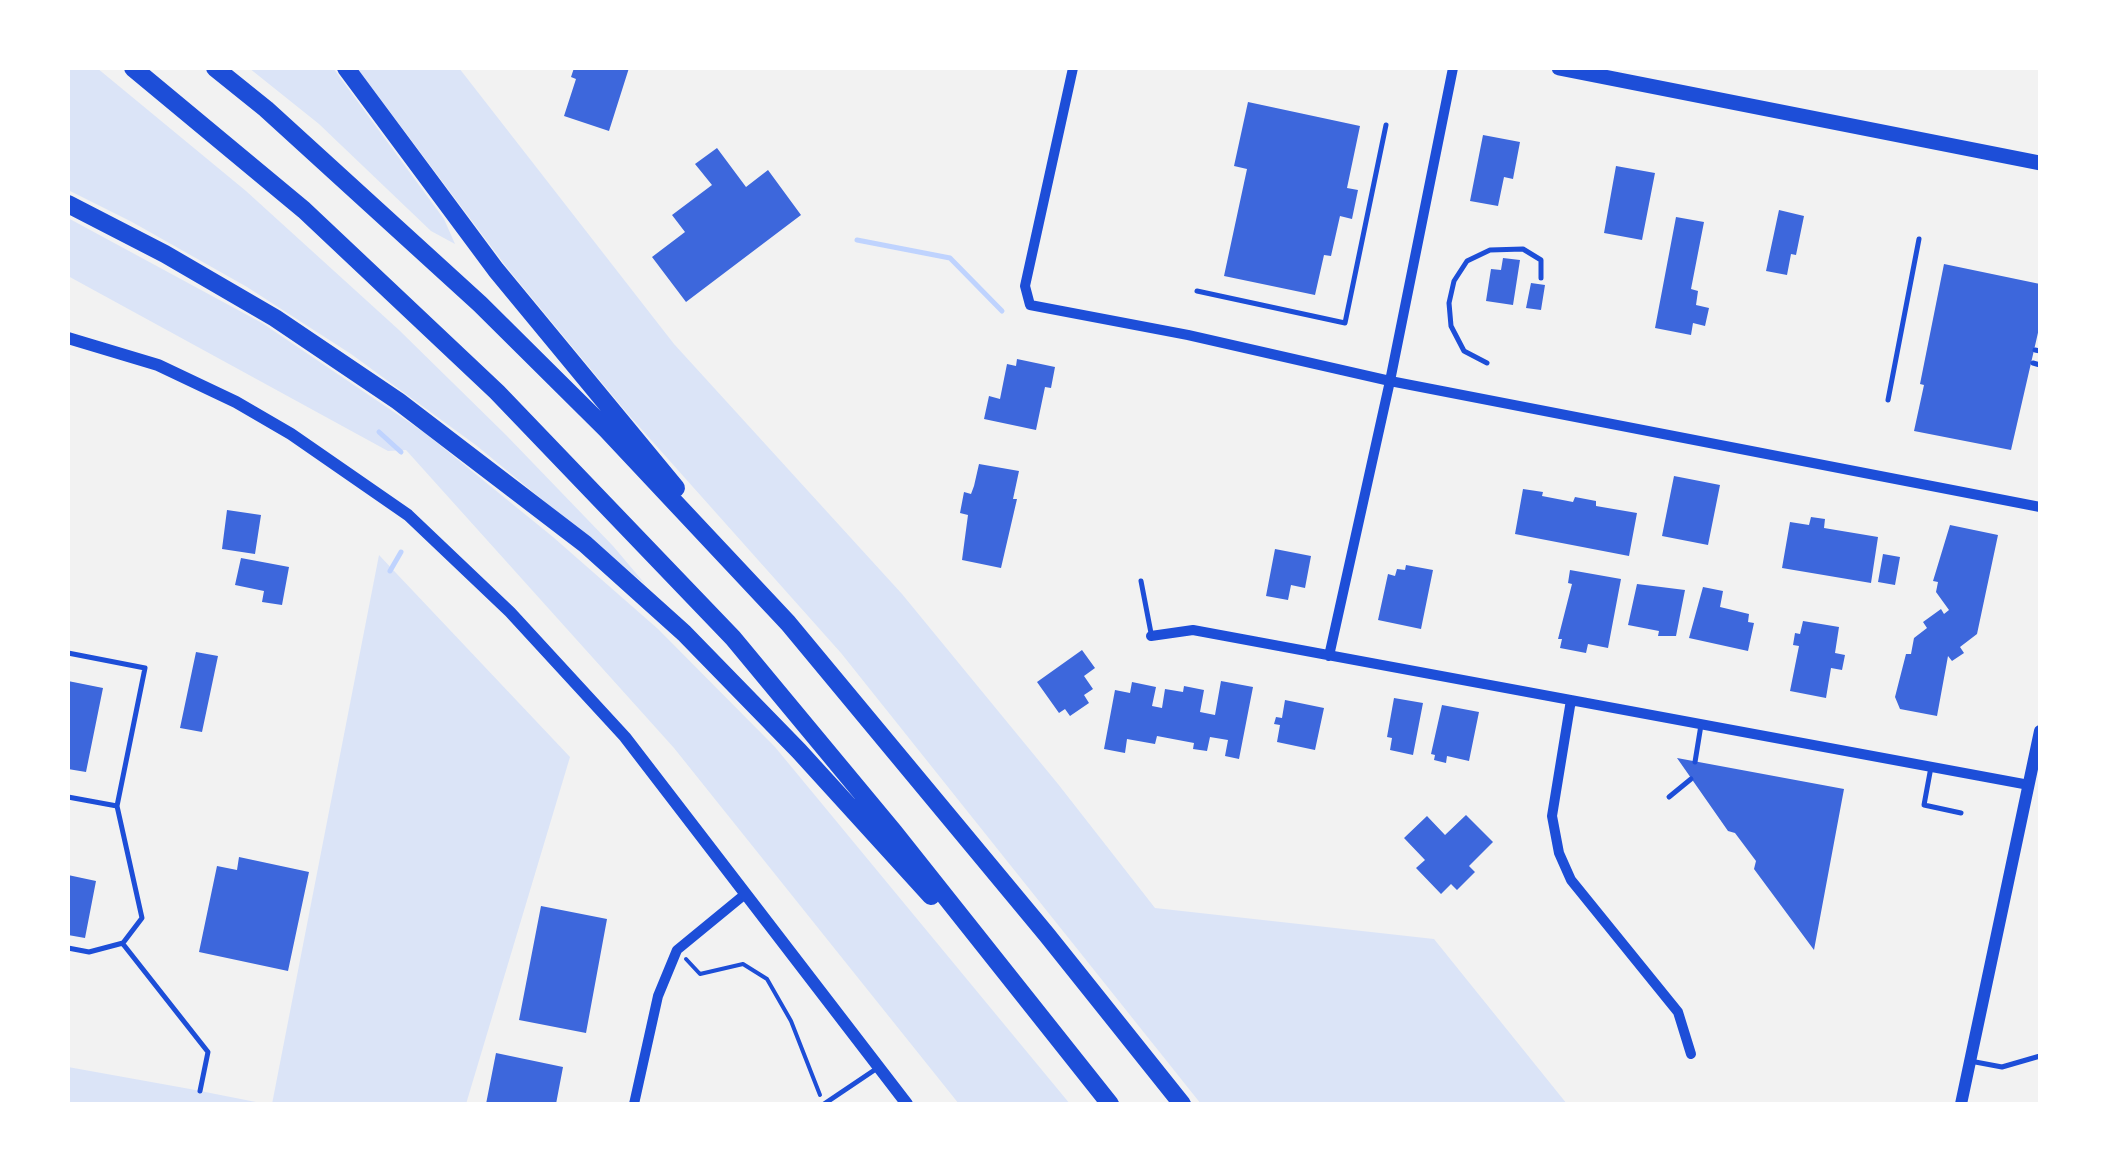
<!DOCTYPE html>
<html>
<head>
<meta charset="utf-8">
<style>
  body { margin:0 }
  #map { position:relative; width:2108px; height:1172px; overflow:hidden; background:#f2f2f2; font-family:Jost,sans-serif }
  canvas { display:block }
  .frame { position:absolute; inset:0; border:70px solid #fff; pointer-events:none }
</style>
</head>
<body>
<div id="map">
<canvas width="2108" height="1172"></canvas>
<div class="frame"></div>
</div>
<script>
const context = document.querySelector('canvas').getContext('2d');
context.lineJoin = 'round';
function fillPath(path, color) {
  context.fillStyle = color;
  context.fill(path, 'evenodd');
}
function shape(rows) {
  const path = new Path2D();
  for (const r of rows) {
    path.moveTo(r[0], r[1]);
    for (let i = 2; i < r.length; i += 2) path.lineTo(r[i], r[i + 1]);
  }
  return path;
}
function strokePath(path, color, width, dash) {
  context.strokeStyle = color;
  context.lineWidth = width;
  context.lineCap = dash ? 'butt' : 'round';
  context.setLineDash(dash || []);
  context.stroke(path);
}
const green = shape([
  [68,68,97,68,246,191,399,330,506,435,613,546,646,585,477,446,351,354,247,287,132,222,68,190],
  [249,68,333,68,444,219,455,244,431,231,319,124],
  [357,68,459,68,674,344,902,594,1058,784,1155,908,1434,939,1567,1104,1201,1104,841,653,627,413,508,269],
  [68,218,262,323,425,433,553,537,658,629,775,747,1070,1104,959,1104,674,748,406,450,388,451,68,276],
  [379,555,570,757,466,1104,272,1104],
  [68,1067,190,1089,266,1104,68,1104]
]);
const stream = shape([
  [857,240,950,258,1002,311],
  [379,432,401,452],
  [390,571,401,552]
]);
const building = shape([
  [574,68,629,68,609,131,564,116,576,79,571,77],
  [1248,102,1360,126,1347,188,1358,190,1352,219,1340,216,1331,256,1324,255,1315,295,1224,276,1247,169,1234,166],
  [1483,135,1520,142,1513,179,1504,177,1498,206,1470,201],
  [717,148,746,187,768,170,801,215,686,302,652,257,685,232,672,215,712,185,695,164],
  [1616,166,1655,173,1642,240,1604,233],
  [1779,210,1804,216,1796,255,1791,254,1787,275,1766,271],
  [1676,217,1704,222,1691,289,1698,291,1696,305,1709,308,1705,326,1693,323,1691,335,1655,328],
  [1503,258,1520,260,1513,305,1486,301,1491,269,1501,270],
  [1944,264,2040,284,2040,324,2011,450,1914,431,1924,385,1920,384],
  [1531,283,1545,285,1541,310,1526,308],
  [1017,359,1055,367,1051,388,1045,387,1036,430,984,419,989,396,1000,399,1007,364,1016,366],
  [979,464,1019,471,1013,499,1017,499,1001,568,962,560,968,515,960,513,964,492,971,494,974,486],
  [1674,476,1720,485,1708,545,1662,536],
  [1523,489,1543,492,1542,496,1573,502,1575,497,1596,501,1596,506,1637,513,1629,556,1515,534],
  [227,510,261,515,255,554,222,549],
  [1811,517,1825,519,1824,528,1878,537,1871,583,1782,568,1790,522,1809,525],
  [1950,525,1998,535,1977,634,1960,647,1964,653,1952,661,1948,656,1937,716,1900,709,1895,697,1906,654,1911,654,1914,638,1927,628,1923,622,1941,609,1944,614,1949,610,1936,592,1938,582,1933,581],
  [1275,549,1311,556,1305,588,1291,585,1288,600,1266,596],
  [1883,554,1900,557,1895,585,1878,582],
  [241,558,289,567,282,605,262,602,264,591,235,585],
  [1406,565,1433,570,1421,629,1378,620,1388,574,1395,576,1397,569,1405,570],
  [1570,570,1621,579,1608,648,1588,644,1586,653,1560,648,1562,639,1558,639,1572,584,1568,583],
  [1637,584,1685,590,1676,636,1658,636,1659,631,1628,625],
  [1703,587,1723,591,1720,607,1749,614,1748,622,1754,623,1748,651,1689,638],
  [1803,621,1839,627,1835,653,1845,655,1842,670,1831,668,1826,698,1790,691,1799,646,1793,645,1795,633,1800,634],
  [1082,650,1095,668,1084,676,1093,689,1084,695,1089,703,1070,716,1065,709,1059,713,1037,682],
  [196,652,218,656,202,732,180,728],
  [68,681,103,688,86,772,68,769],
  [1221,681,1253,687,1239,759,1225,756,1228,740,1210,737,1207,751,1193,749,1194,743,1157,736,1155,744,1127,739,1125,753,1104,749,1115,690,1130,693,1132,682,1156,687,1152,706,1162,708,1165,689,1183,692,1184,686,1204,690,1200,712,1215,715],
  [1394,698,1423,703,1413,755,1390,750,1392,738,1387,737],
  [1285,700,1324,708,1315,750,1277,742,1280,725,1274,724,1276,717,1282,718],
  [1442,705,1479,712,1469,761,1447,756,1446,763,1434,760,1435,755,1431,754],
  [1677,758,1844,789,1814,950,1754,869,1756,861,1735,833,1728,831],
  [1466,815,1493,842,1469,866,1475,872,1457,890,1451,884,1441,894,1416,868,1425,860,1404,838,1427,816,1445,835],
  [239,857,309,872,288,971,199,952,217,866,237,870],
  [68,875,96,881,85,938,68,935],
  [541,906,607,919,586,1033,519,1020],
  [496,1053,563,1067,556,1104,486,1104]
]);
const path = shape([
  [686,959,700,974,743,964,767,979,791,1021,820,1095]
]);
const service = shape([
  [1197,291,1345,323,1386,125],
  [2035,350,2040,351],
  [1487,363,1464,351,1451,326,1449,303,1454,281,1467,261,1490,250,1523,249,1541,260,1541,278],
  [2033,363,2040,365],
  [1888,400,1919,239],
  [1141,581,1151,633],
  [68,653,145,668,117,806,142,918,123,943,89,952,68,948],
  [1695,762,1701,725],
  [1931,767,1924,805,1961,813],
  [68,797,117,806],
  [1669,797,1691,779],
  [123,944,208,1052,200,1091],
  [1970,1061,2002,1067,2040,1056],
  [824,1104,876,1069]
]);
const minor = shape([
  [1073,68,1025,286,1030,305,1188,335,1390,381,2040,507],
  [1151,636,1193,630,2029,785],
  [1329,656,1390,381,1453,68],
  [1571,700,1552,816,1559,853,1571,880,1678,1012,1691,1054],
  [634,1104,658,996,677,950,744,895]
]);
const tertiary = shape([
  [68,338,158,365,236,402,291,434,408,515,510,612,625,737,907,1104],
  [1961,1104,2040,731]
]);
const primary = shape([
  [1559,68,2040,163]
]);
const motorway = shape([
  [133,68,304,210,497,392,733,638,894,832,1110,1104],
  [215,68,266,109,480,304,606,429,788,623,1047,935,1182,1104],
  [346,68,496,270,676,488],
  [68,204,165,254,275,318,398,401,585,544,684,633,799,751,931,896]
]);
fillPath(green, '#dbe4f7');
strokePath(stream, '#bfd3fe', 5);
fillPath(building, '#3d67dc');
strokePath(path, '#1d4ed8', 4);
strokePath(service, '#1d4ed8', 5);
strokePath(minor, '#1d4ed8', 10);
strokePath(tertiary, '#1d4ed8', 12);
strokePath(primary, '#1d4ed8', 15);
strokePath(motorway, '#1d4ed8', 18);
</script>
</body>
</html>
